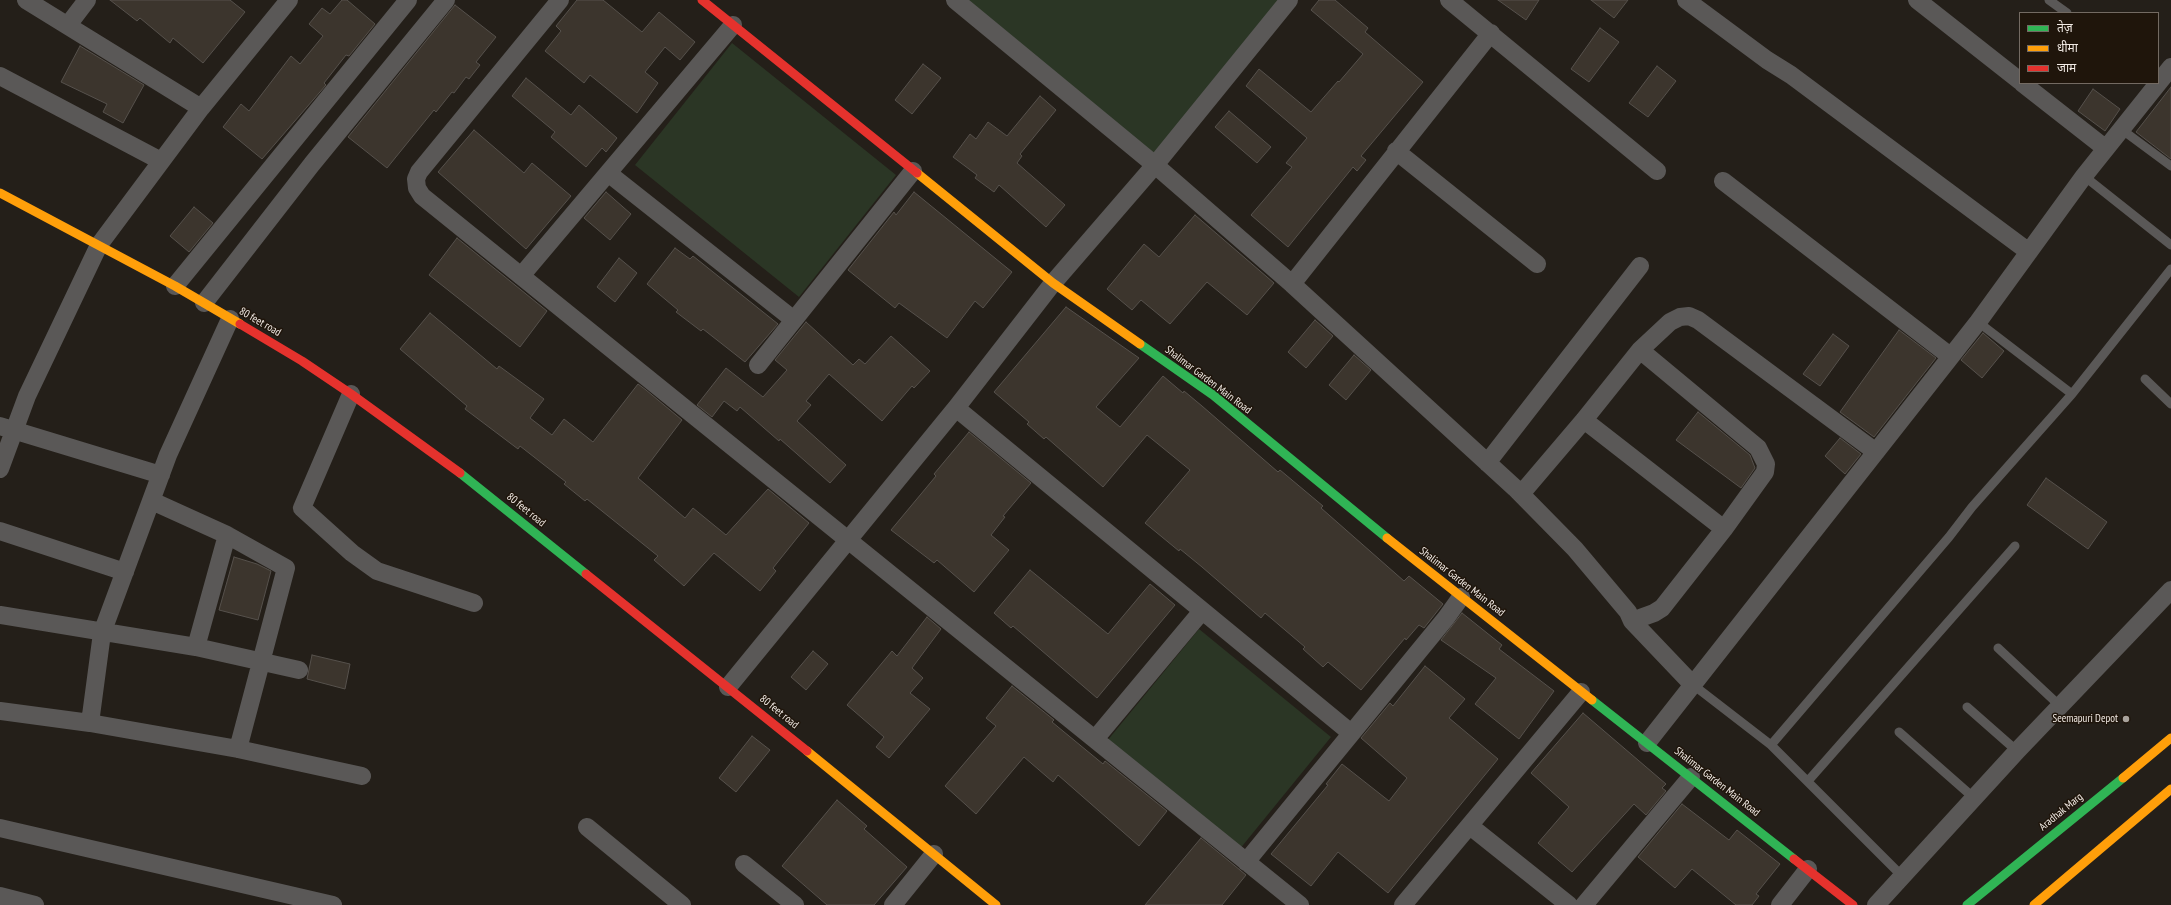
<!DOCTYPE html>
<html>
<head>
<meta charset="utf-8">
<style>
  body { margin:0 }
  #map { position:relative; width:2171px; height:905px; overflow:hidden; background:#241f19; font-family:"PT Sans Narrow","Noto Sans Devanagari",sans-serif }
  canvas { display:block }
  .legend { position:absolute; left:2019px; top:12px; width:140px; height:72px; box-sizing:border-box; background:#1f150b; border:1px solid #736a62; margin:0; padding:5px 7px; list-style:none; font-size:12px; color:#f1eae4 }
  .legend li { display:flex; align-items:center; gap:8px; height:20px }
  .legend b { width:20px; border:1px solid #736a62 }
</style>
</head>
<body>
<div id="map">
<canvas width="2171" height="905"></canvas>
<ul class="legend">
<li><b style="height:5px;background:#30b455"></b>तेज़</li>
<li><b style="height:5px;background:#ff9f0a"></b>धीमा</li>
<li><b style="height:5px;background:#e5322d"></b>जाम</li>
</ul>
</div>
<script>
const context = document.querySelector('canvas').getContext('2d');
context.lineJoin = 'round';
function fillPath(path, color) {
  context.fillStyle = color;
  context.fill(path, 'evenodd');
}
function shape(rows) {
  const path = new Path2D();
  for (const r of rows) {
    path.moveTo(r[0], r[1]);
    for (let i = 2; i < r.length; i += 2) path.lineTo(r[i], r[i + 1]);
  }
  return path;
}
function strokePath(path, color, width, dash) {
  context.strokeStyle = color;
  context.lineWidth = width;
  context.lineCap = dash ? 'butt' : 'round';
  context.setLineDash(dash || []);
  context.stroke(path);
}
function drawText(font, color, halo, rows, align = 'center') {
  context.font = font + ' "PT Sans Narrow",sans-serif';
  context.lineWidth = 3;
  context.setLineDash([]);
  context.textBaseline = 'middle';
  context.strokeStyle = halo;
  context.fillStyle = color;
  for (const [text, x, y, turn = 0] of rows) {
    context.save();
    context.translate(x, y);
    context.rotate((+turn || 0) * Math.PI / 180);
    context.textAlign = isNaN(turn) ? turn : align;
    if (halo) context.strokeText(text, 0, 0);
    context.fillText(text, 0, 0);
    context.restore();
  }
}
const green = shape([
  [955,0,1289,0,1155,165],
  [732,43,896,175,799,297,635,165],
  [1199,629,1331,737,1239,850,1107,741]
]);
const building = shape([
  [110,0,230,0,245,12,203,63,173,38,170,43,140,18,137,21,110,0],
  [342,0,347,0,375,24,349,56,346,55,324,83,326,85,262,159,223,127,241,104,249,111,291,56,300,64,323,36,309,24,322,8,330,14,342,0],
  [577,0,603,0,642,32,659,12,695,42,680,60,665,47,645,72,658,83,637,113,590,75,584,83,545,51,561,31,556,26,577,0],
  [1319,0,1335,0,1368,28,1365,32,1423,82,1361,156,1366,160,1357,171,1353,167,1288,247,1251,215,1292,167,1286,163,1307,138,1246,86,1259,69,1311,112,1338,81,1339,82,1363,54,1311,10,1319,0],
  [1498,0,1539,0,1526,20,1498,0],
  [1591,0,1628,0,1614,18,1591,0],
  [455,5,496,37,476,62,480,65,469,79,466,77,454,93,452,92,436,112,434,110,387,168,348,137,455,5],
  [1600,28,1619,42,1589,82,1571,69,1600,28],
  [80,46,144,85,123,123,103,112,107,104,61,82,80,46],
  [923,64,941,78,912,114,895,100,923,64],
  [1657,66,1676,81,1648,117,1629,103,1657,66],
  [526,78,571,115,579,105,617,138,606,152,602,148,586,167,551,137,555,132,512,96,526,78],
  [2171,87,2171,159,2136,132,2171,87],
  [2093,89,2120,109,2105,131,2078,111,2093,89],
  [1040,96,1056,110,1020,154,1022,156,1017,163,1065,205,1046,227,999,185,994,192,975,178,977,175,953,157,970,134,976,139,988,122,1007,136,1040,96],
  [1229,111,1271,147,1257,163,1215,127,1229,111],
  [474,130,524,173,532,163,571,196,526,249,438,172,474,130],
  [606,192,631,214,610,240,584,218,606,192],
  [914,192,1012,272,983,308,975,301,947,338,899,303,895,308,848,270,894,212,896,215,914,192],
  [194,207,213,223,189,252,170,236,194,207],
  [1195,215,1274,283,1247,315,1207,282,1170,324,1141,300,1132,310,1107,289,1144,244,1159,257,1195,215],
  [457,238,547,311,520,347,429,275,457,238],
  [675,248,690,259,693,256,778,324,745,362,703,329,701,331,676,312,678,310,647,284,675,248],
  [619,258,637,273,615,302,597,287,619,258],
  [1066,307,1139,358,1096,407,1120,427,1163,376,1183,393,1184,391,1202,406,1278,472,1280,470,1323,506,1321,508,1404,581,1409,576,1443,604,1424,628,1419,625,1406,640,1405,638,1361,690,1328,662,1323,667,1303,649,1305,647,1265,613,1261,618,1202,567,1180,549,1179,551,1145,523,1190,470,1163,448,1147,435,1103,487,1046,437,1044,439,1027,424,1029,422,994,392,1066,307],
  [430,313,497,369,499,366,544,399,530,418,552,435,564,419,593,442,638,384,646,390,682,420,638,478,685,518,693,508,726,535,768,489,809,523,773,568,776,571,760,591,714,553,684,586,654,560,658,556,587,499,585,501,564,484,566,482,520,446,518,449,465,409,467,406,400,349,430,313],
  [1315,320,1333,336,1306,368,1288,352,1315,320],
  [806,322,853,365,859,359,865,364,891,336,930,371,914,388,912,386,882,421,829,374,806,401,811,405,797,421,846,465,830,483,780,439,779,441,740,407,737,411,724,401,712,417,697,405,726,368,763,397,787,370,775,360,806,322],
  [1899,330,1936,358,1874,437,1840,412,1899,330],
  [1983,333,2004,351,1982,378,1961,360,1983,333],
  [1833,334,1849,346,1820,386,1803,374,1833,334],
  [1354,355,1371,370,1346,400,1329,385,1354,355],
  [1698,412,1750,455,1755,468,1741,488,1676,440,1698,412],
  [969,432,1031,483,1003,516,1005,517,991,535,1009,550,974,592,937,560,934,563,891,530,936,476,934,474,969,432],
  [1840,438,1861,454,1845,474,1825,456,1840,438],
  [2046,478,2107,522,2088,549,2027,505,2046,478],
  [234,557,257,564,271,571,258,620,219,610,234,557],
  [1030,570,1108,634,1150,584,1175,605,1097,698,1013,626,1011,628,994,613,1030,570],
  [1462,613,1502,645,1499,649,1554,691,1519,739,1475,704,1496,678,1441,640,1462,613],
  [927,617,941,629,912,668,923,678,910,693,930,709,889,758,876,747,884,737,847,705,892,651,897,656,927,617],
  [813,651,828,664,806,690,791,677,813,651],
  [312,655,350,664,345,689,307,679,312,655],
  [1425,666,1465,699,1449,718,1498,759,1388,893,1338,852,1311,886,1271,854,1328,785,1326,784,1342,764,1389,801,1407,778,1361,738,1390,703,1393,706,1425,666],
  [1012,686,1054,720,1052,722,1103,764,1105,761,1167,811,1139,846,1058,775,1053,782,1024,757,976,814,945,786,996,726,986,718,1012,686],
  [1583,713,1666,784,1662,788,1666,791,1646,815,1634,804,1572,872,1538,843,1569,807,1531,773,1583,713],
  [752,736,770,750,736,792,719,778,752,736],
  [837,800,867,826,864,829,907,867,874,905,827,905,782,866,837,800],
  [1682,804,1729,840,1737,830,1780,864,1756,894,1759,896,1752,905,1736,905,1692,869,1675,888,1638,857,1682,804],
  [1201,838,1246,875,1222,905,1145,905,1201,838]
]);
const lane = shape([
  [2049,0,2067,13],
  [2121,129,2171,166],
  [2084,176,2171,245],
  [1978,322,2072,394],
  [2145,379,2171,404],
  [1998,648,2060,706],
  [1692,684,1771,745,1902,876],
  [1967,707,2017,751],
  [1899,732,1974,798],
  [1771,745,1949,537,1972,507,2072,394,2171,269],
  [1808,781,2015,546]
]);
const street = shape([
  [26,0,201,108],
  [560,0,419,172,416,179,417,188,422,196,1300,905],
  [955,0,1155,165,1292,284,1515,488,1575,549,1628,612,1632,621,1692,684],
  [1449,0,1657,171],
  [1686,0,1767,60,1791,75,2029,252],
  [1917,0,2020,81],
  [68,25,87,0],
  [0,76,161,161],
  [2022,83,2105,148],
  [1396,151,1537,264],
  [608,173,794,320],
  [1723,181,1950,356],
  [521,276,733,25],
  [1292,284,1491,33],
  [175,286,408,0],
  [204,303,312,164,446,0],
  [758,365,913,171],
  [351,394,302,508,352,553,377,571,474,603],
  [956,408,1351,733],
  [1584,420,1724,529],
  [0,426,161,475],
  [1487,463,1640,266],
  [0,469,27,396,99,245,201,108,289,0],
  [1521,494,1584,420,1640,350,1670,322,1680,317,1689,316,1698,320,1876,452],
  [152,501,227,535,286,568,238,749],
  [0,531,125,572],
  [0,615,196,647,299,670],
  [1632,621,1654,613,1662,608,1724,529,1765,472,1766,464,1758,448,1640,350],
  [196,647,227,535],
  [728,687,956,408,1053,283,1155,165,1289,0],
  [0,711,90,723,102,633,168,455,230,319],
  [90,723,238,749,362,776],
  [1095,739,1202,611],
  [1647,743,1978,322,2084,176,2171,67],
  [1470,826,1569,905],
  [587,827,682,905],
  [0,828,333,905],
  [1246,862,1446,618,1461,597],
  [744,864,795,905],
  [0,896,35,905],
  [893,905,934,854],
  [1403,905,1581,692],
  [1584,905,1691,777],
  [1780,905,1808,869],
  [1876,905,2017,751,2171,590]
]);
const fast = shape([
  [1140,344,1213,395,1387,538],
  [460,473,586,574],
  [1592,700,1794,859],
  [1967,905,2123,778]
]);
const slow = shape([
  [917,173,1053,283,1140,344],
  [0,193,175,286,240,324],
  [1387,538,1592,700],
  [807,751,996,905],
  [2123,778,2171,738],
  [2034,905,2171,789]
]);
const jam = shape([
  [702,0,917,173],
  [240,324,302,361,351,394,460,473],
  [586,574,807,751],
  [1794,859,1853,905]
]);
const markers = [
  [2126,719,4,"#a9a39d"]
];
const streetNames = [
  ["80 feet road",260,322,30],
  ["Shalimar Garden Main Road",1208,380,37],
  ["80 feet road",526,510,39],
  ["Shalimar Garden Main Road",1462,582,38],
  ["80 feet road",779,712,39],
  ["Shalimar Garden Main Road",1717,782,38],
  ["Aradhak Marg",2061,812,-39]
];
const poiNames = [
  ["Seemapuri Depot",2118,719]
];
fillPath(green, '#2b3625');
fillPath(building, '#3c352d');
strokePath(building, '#56514c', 1);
strokePath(lane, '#5a5857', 9);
strokePath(street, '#5a5857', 18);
strokePath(fast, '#30b455', 9);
strokePath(slow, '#ff9f0a', 9);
strokePath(jam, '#e5322d', 9);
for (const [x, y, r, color] of markers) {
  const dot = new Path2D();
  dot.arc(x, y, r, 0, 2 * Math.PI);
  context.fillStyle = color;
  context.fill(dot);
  strokePath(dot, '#1f150b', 1.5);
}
drawText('11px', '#f1eae4', '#1f150b', streetNames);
drawText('11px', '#f1eae4', '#1f150b', poiNames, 'right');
</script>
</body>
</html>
